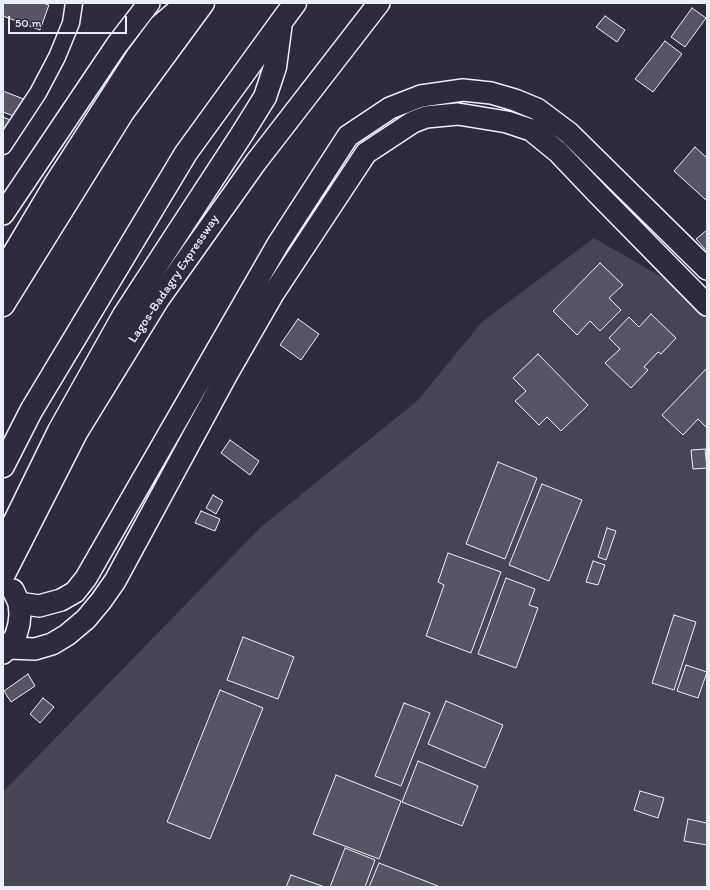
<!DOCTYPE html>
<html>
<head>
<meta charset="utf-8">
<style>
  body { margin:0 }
  #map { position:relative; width:710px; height:890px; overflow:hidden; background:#2f2a3d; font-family:Itim,sans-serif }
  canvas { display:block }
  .frame { position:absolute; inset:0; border:4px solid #e8f1f8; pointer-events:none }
  .scale { position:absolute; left:8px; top:16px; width:119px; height:18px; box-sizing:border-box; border:2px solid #e8f1f8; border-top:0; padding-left:5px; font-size:12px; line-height:14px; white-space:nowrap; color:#e8f1f8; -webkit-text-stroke:3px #2f2a3d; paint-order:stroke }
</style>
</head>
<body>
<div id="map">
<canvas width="710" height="890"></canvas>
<div class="frame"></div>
<div class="scale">50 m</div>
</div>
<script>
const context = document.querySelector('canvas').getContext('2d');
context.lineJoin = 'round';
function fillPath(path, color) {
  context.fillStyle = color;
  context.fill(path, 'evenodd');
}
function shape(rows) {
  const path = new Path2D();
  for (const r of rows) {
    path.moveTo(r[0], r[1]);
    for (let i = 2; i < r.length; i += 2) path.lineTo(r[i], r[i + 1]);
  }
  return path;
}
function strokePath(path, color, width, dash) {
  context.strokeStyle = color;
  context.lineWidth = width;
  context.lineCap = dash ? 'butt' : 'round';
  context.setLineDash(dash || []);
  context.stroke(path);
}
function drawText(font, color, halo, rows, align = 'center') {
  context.font = font + ' Itim,sans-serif';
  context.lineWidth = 4;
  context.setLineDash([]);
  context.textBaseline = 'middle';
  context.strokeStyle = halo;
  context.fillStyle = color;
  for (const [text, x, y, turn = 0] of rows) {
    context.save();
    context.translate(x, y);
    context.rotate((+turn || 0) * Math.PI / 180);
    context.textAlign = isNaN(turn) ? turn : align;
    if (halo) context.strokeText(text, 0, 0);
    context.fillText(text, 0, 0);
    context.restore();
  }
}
const green = shape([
  [594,238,707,303,707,887,3,887,3,792,261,527,417,401,482,322]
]);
const building = shape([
  [3,3,43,3,49,5,40,30,3,16,3,3],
  [692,8,706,18,685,47,671,37,692,8],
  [605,16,625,30,617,42,596,27,605,16],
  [665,41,682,54,653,92,635,79,665,41],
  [3,91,26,100,19,118,3,112,3,91],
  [3,117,15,122,3,135,3,117],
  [695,147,707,158,707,201,674,171,695,147],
  [707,230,707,251,696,239,707,230],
  [600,263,623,285,609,298,621,310,600,331,590,321,577,335,553,311,600,263],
  [651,314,676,338,661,354,658,352,644,367,648,370,631,388,605,363,620,349,609,338,629,317,639,327,651,314],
  [298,319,319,334,301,360,280,345,298,319],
  [538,354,588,405,561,431,547,417,539,425,515,401,526,391,513,378,538,354],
  [707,368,707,428,698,419,683,435,662,415,707,368],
  [230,440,259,461,250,475,221,453,230,440],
  [705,449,707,468,693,469,691,450,705,449],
  [498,462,537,478,505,559,466,544,498,462],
  [542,484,582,500,549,581,509,565,542,484],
  [213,495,223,501,216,514,206,508,213,495],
  [201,511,220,519,215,531,195,523,201,511],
  [607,528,616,531,606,560,598,557,607,528],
  [448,553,501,572,471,653,426,636,444,585,438,582,448,553],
  [593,561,605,565,598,585,586,582,593,561],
  [506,578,535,589,529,605,538,608,516,668,478,654,506,578],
  [674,615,696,622,674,690,652,683,674,615],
  [243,637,294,657,278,699,227,680,243,637],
  [686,665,707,672,698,698,677,691,686,665],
  [28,674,35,686,11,702,4,691,28,674],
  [220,690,263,708,210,839,167,822,220,690],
  [43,698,54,707,40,723,30,714,43,698],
  [446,701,503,725,485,768,428,744,446,701],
  [404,703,430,713,401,786,375,776,404,703],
  [418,761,478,786,462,826,402,802,418,761],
  [336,775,401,801,379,859,313,834,336,775],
  [640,791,664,798,658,818,634,810,640,791],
  [688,819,707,823,707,845,684,841,688,819],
  [345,848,375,860,365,887,330,887,345,848],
  [379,863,438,886,438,887,369,887,379,863],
  [291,875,325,887,286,887,291,875]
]);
const minor = shape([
  [3,146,38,93,57,57,71,23,74,3]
]);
const major = shape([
  [3,214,116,46,149,3],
  [3,577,77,432,158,300,256,162,379,3],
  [19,603,39,606,61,600,75,592,86,578,278,244,348,136,390,108,421,96,463,90,491,93,515,100,537,109,569,133,707,269],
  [8,648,35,649,52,644,67,635,86,619,101,601,115,581,227,374,273,294,366,153,413,122,426,117,458,114,507,122,531,130,558,152,598,194,707,305],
  [3,653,8,648,16,635,19,624,20,614,19,603,13,590]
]);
const highway = shape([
  [3,272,56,183,137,57,160,26,181,8,189,3],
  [3,305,123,112,203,3],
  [3,466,31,411,186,153,281,22,295,3],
  [3,549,13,525,59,431,124,315,242,134,265,97,275,67,281,22]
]);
const streetNames = [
  ["Lagos-Badagry Expressway",174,279,-56]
];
fillPath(green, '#464455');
fillPath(building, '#575565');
strokePath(building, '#e8f1f8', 1);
strokePath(minor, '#e8f1f8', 19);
strokePath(major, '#e8f1f8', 24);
strokePath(highway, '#e8f1f8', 25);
strokePath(minor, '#2f2a3d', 16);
strokePath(major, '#2f2a3d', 21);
strokePath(highway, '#2f2a3d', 22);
drawText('13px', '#e8f1f8', '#2f2a3d', streetNames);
</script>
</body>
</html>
